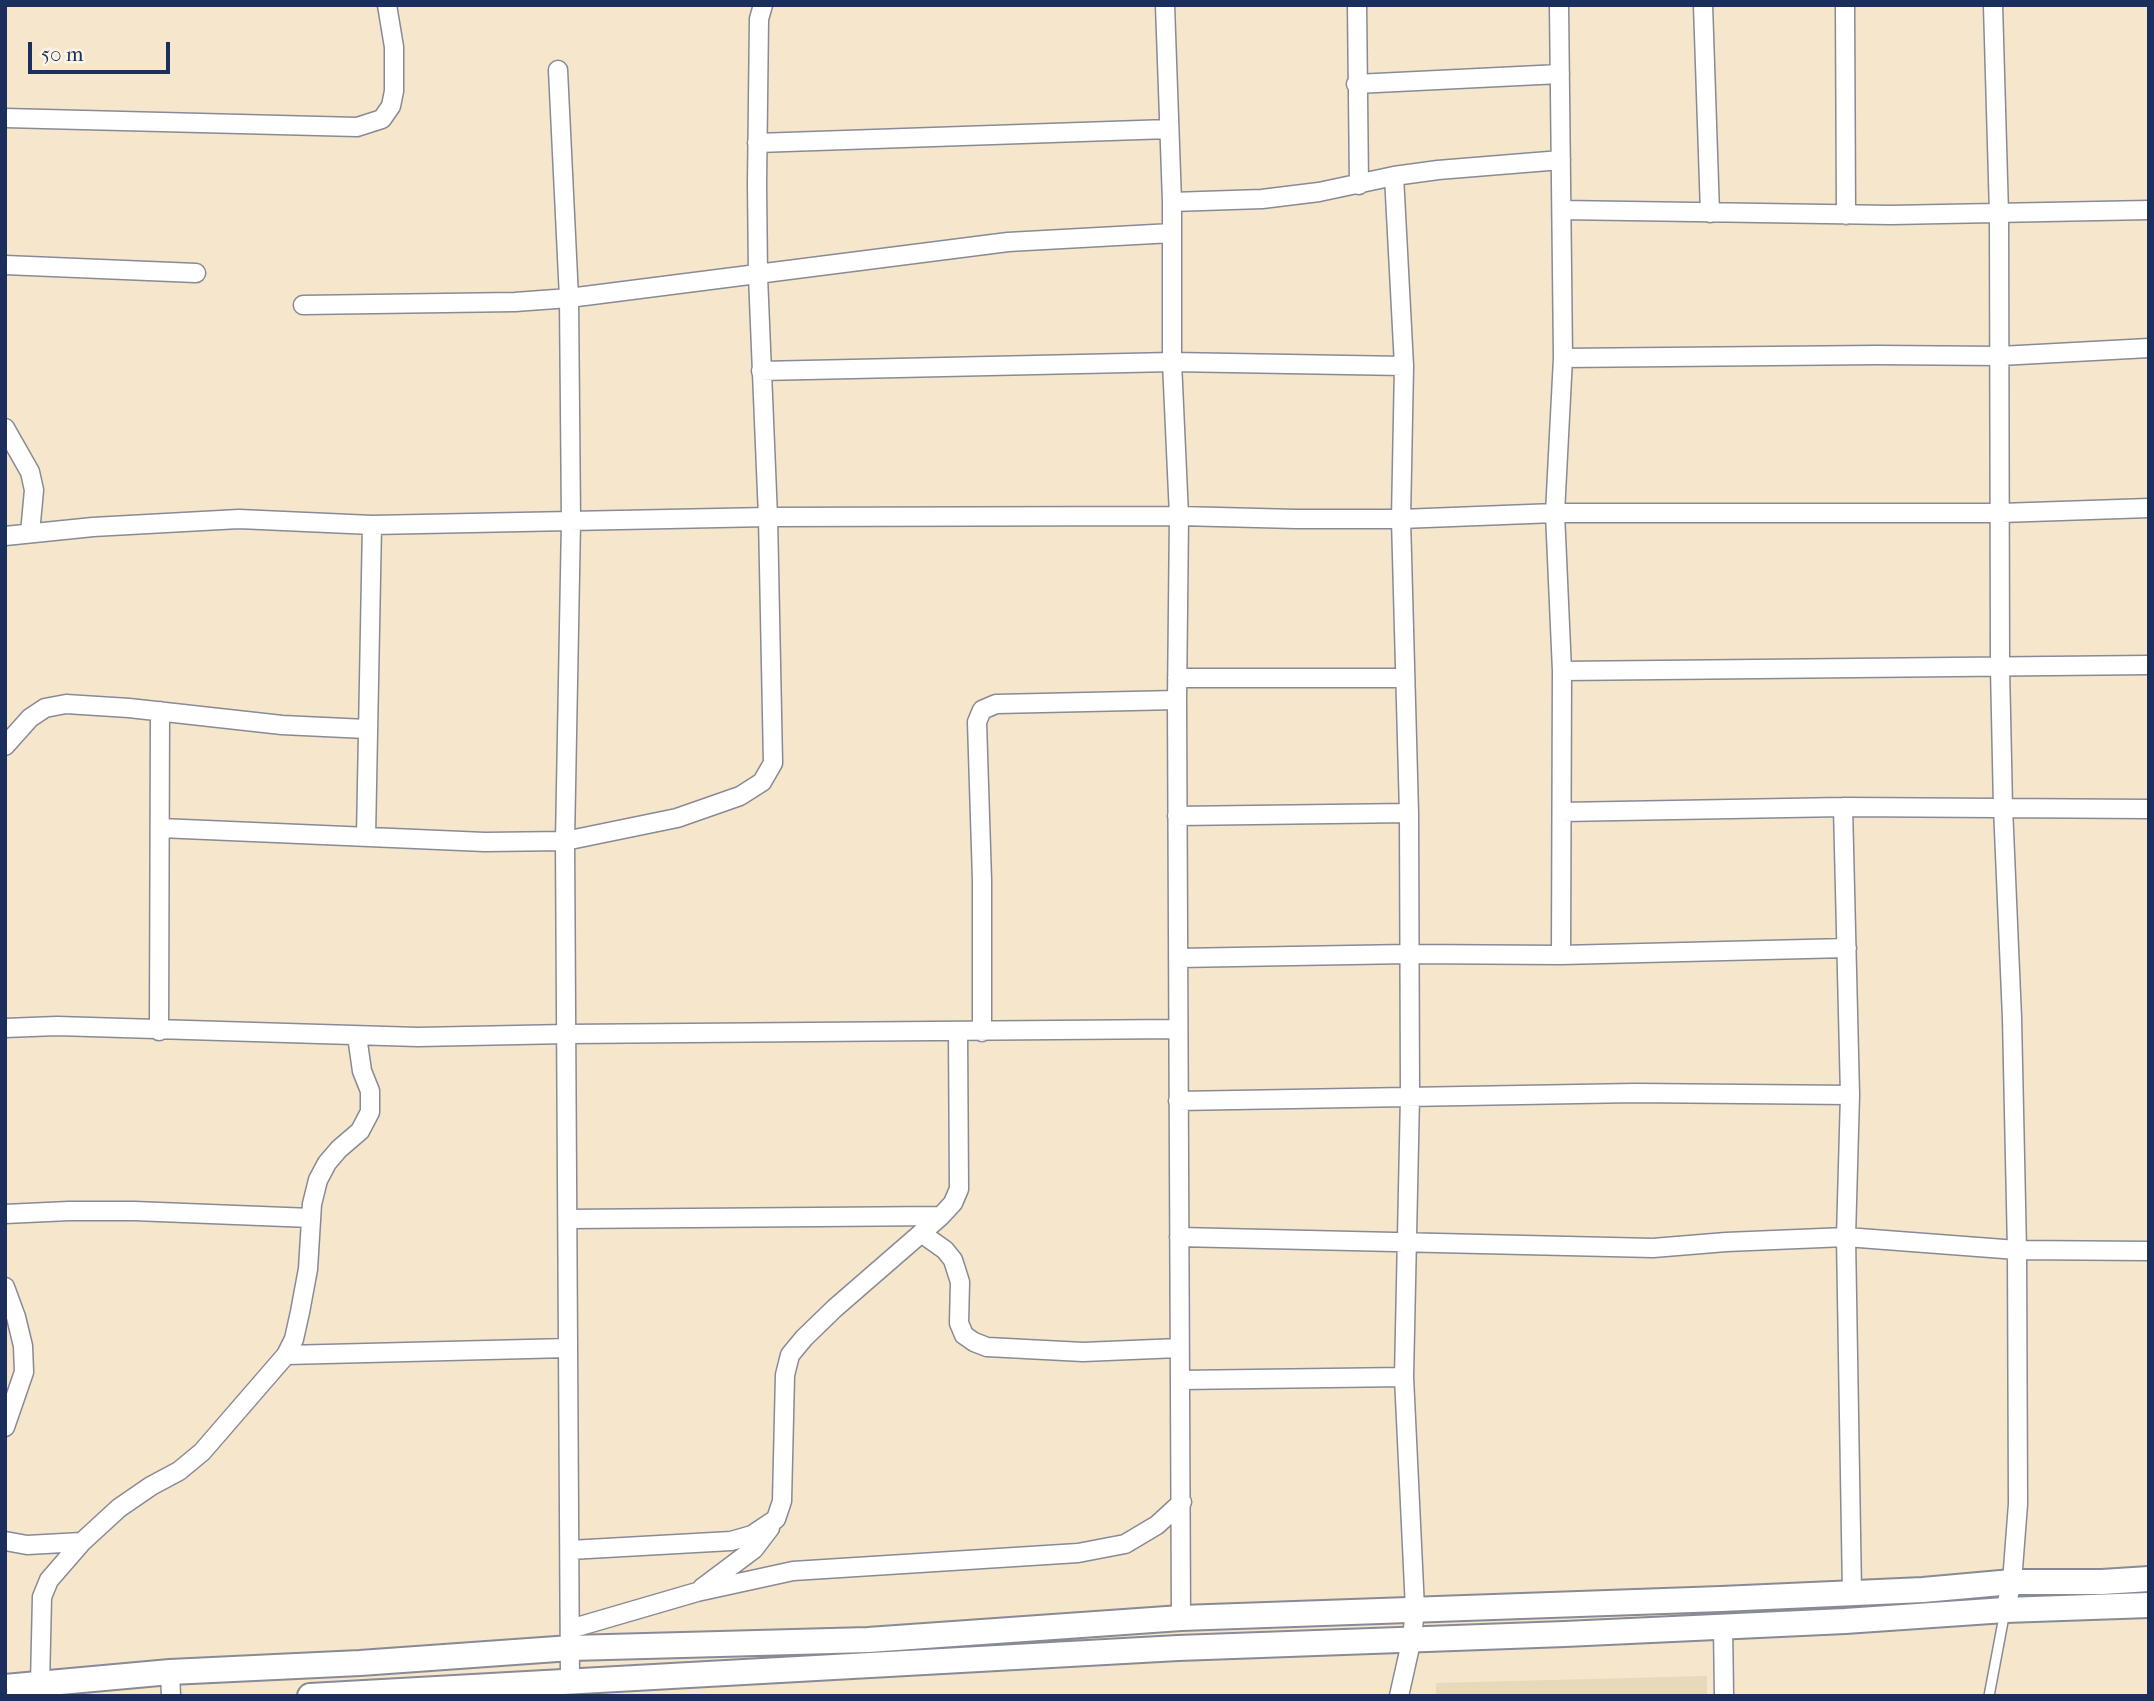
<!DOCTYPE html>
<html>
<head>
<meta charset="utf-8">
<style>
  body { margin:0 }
  #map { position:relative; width:2154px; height:1701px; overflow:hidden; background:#f5e6cc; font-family:"IM FELL French Canon",serif }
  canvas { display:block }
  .frame { position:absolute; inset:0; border:7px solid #1b2f5e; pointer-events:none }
  .scale { position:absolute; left:28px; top:42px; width:142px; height:32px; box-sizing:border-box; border:4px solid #1b2f5e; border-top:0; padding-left:9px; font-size:21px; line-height:24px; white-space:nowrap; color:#1b2f5e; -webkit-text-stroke:5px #fcf5e5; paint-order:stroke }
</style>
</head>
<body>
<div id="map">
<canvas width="2154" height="1701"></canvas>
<div class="frame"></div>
<div class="scale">50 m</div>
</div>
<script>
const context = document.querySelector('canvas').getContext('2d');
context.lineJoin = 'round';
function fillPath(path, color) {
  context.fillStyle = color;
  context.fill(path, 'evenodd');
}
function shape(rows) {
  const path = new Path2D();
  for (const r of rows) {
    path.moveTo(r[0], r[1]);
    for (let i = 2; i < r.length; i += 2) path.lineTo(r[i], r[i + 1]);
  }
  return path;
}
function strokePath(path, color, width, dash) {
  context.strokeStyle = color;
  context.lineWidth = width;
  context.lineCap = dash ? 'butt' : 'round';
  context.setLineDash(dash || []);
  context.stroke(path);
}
const built = shape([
  [1707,1676,1707,1696,1436,1696,1436,1683]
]);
const service = shape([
  [1989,1696,2005,1611]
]);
const minor = shape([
  [1165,5,1172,202,1172,362,1179,516,1177,700,1181,1618],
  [1357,5,1359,185],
  [1559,5,1563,358,1555,513,1562,671,1561,955],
  [1703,5,1710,213],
  [1845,5,1846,215],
  [1993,5,1999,214,2000,668,2003,807,2012,1018,2017,1250,2018,1504,2012,1582,2005,1610],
  [558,70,569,298,571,521,565,841,570,1681],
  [1356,84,1560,74],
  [5,118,357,127,382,119,391,106,394,91,394,47,387,5],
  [757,143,1169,129],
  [1394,176,1404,366,1401,519,1409,813,1410,1096,1404,1377,1415,1609,1412,1638,1399,1696],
  [1172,202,1262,199,1319,192,1394,176,1438,170,1561,160],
  [1562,210,1891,215,2149,210],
  [5,265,196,273],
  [303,305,515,302,569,298,1008,242,1172,233],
  [1563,358,1877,355,2000,356,2149,348],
  [761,371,1172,362,1404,366],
  [5,428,30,472,34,490,30,533],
  [5,536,93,527,239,519,372,525,768,517,1179,516,1296,519,1401,519,1555,513,2001,513,2149,508],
  [1562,671,2149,665],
  [1177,678,1405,678],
  [5,746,30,718,45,708,66,704,129,708,282,725,366,729],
  [1843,807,1850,1095,1846,1237,1852,1593],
  [1562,812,1843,807,2149,809],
  [1177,816,1409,813],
  [160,828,485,842,565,841,677,818,740,796,762,782,773,763,768,517,758,276,757,184,759,19,763,5],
  [366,837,372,525],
  [1178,958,1408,954,1561,955,1847,948],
  [5,1028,57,1026,418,1037,567,1034,1178,1029],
  [159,1031,160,711],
  [982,1032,982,880,977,722,982,710,996,704,1177,700],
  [1178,1101,1635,1093,1850,1095],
  [5,1214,69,1211,134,1211,311,1218],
  [568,1219,941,1216],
  [921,1233,945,1250,953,1260,960,1282,959,1323,964,1335,974,1342,987,1347,1083,1352,1179,1348],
  [1179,1237,1653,1248,1726,1242,1846,1237,2017,1250,2149,1251],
  [5,1287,16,1317,23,1346,24,1372,5,1427],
  [286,1355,568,1348],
  [1180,1380,1404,1377],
  [5,1541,27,1545,82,1542],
  [570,1550,731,1541,752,1535,776,1519,782,1501,785,1375,790,1355,804,1338,835,1308,941,1216,953,1203,959,1189,958,1031],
  [702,1588,754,1549,770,1528],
  [1723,1626,1724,1696],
  [570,1629,697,1592,793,1571,1078,1553,1125,1544,1157,1525,1182,1502],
  [170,1672,171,1696],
  [40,1684,42,1597,49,1580,82,1542,119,1508,151,1486,179,1471,202,1452,286,1355,294,1339,300,1312,308,1269,312,1204,318,1180,327,1163,339,1149,360,1131,370,1112,370,1091,362,1071,357,1036]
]);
const secondary = shape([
  [5,1687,170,1672,360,1663,571,1648,868,1640,1181,1618,1721,1599,1923,1590,2012,1582,2102,1582,2149,1579],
  [310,1696,1178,1648,1565,1634,1845,1621,2005,1610,2149,1605]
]);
fillPath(built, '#e8d9ba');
strokePath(service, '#888a95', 12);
strokePath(minor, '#888a95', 21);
strokePath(secondary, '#888a95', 28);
strokePath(service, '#fff', 9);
strokePath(minor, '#fff', 18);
strokePath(secondary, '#fff', 24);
</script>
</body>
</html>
